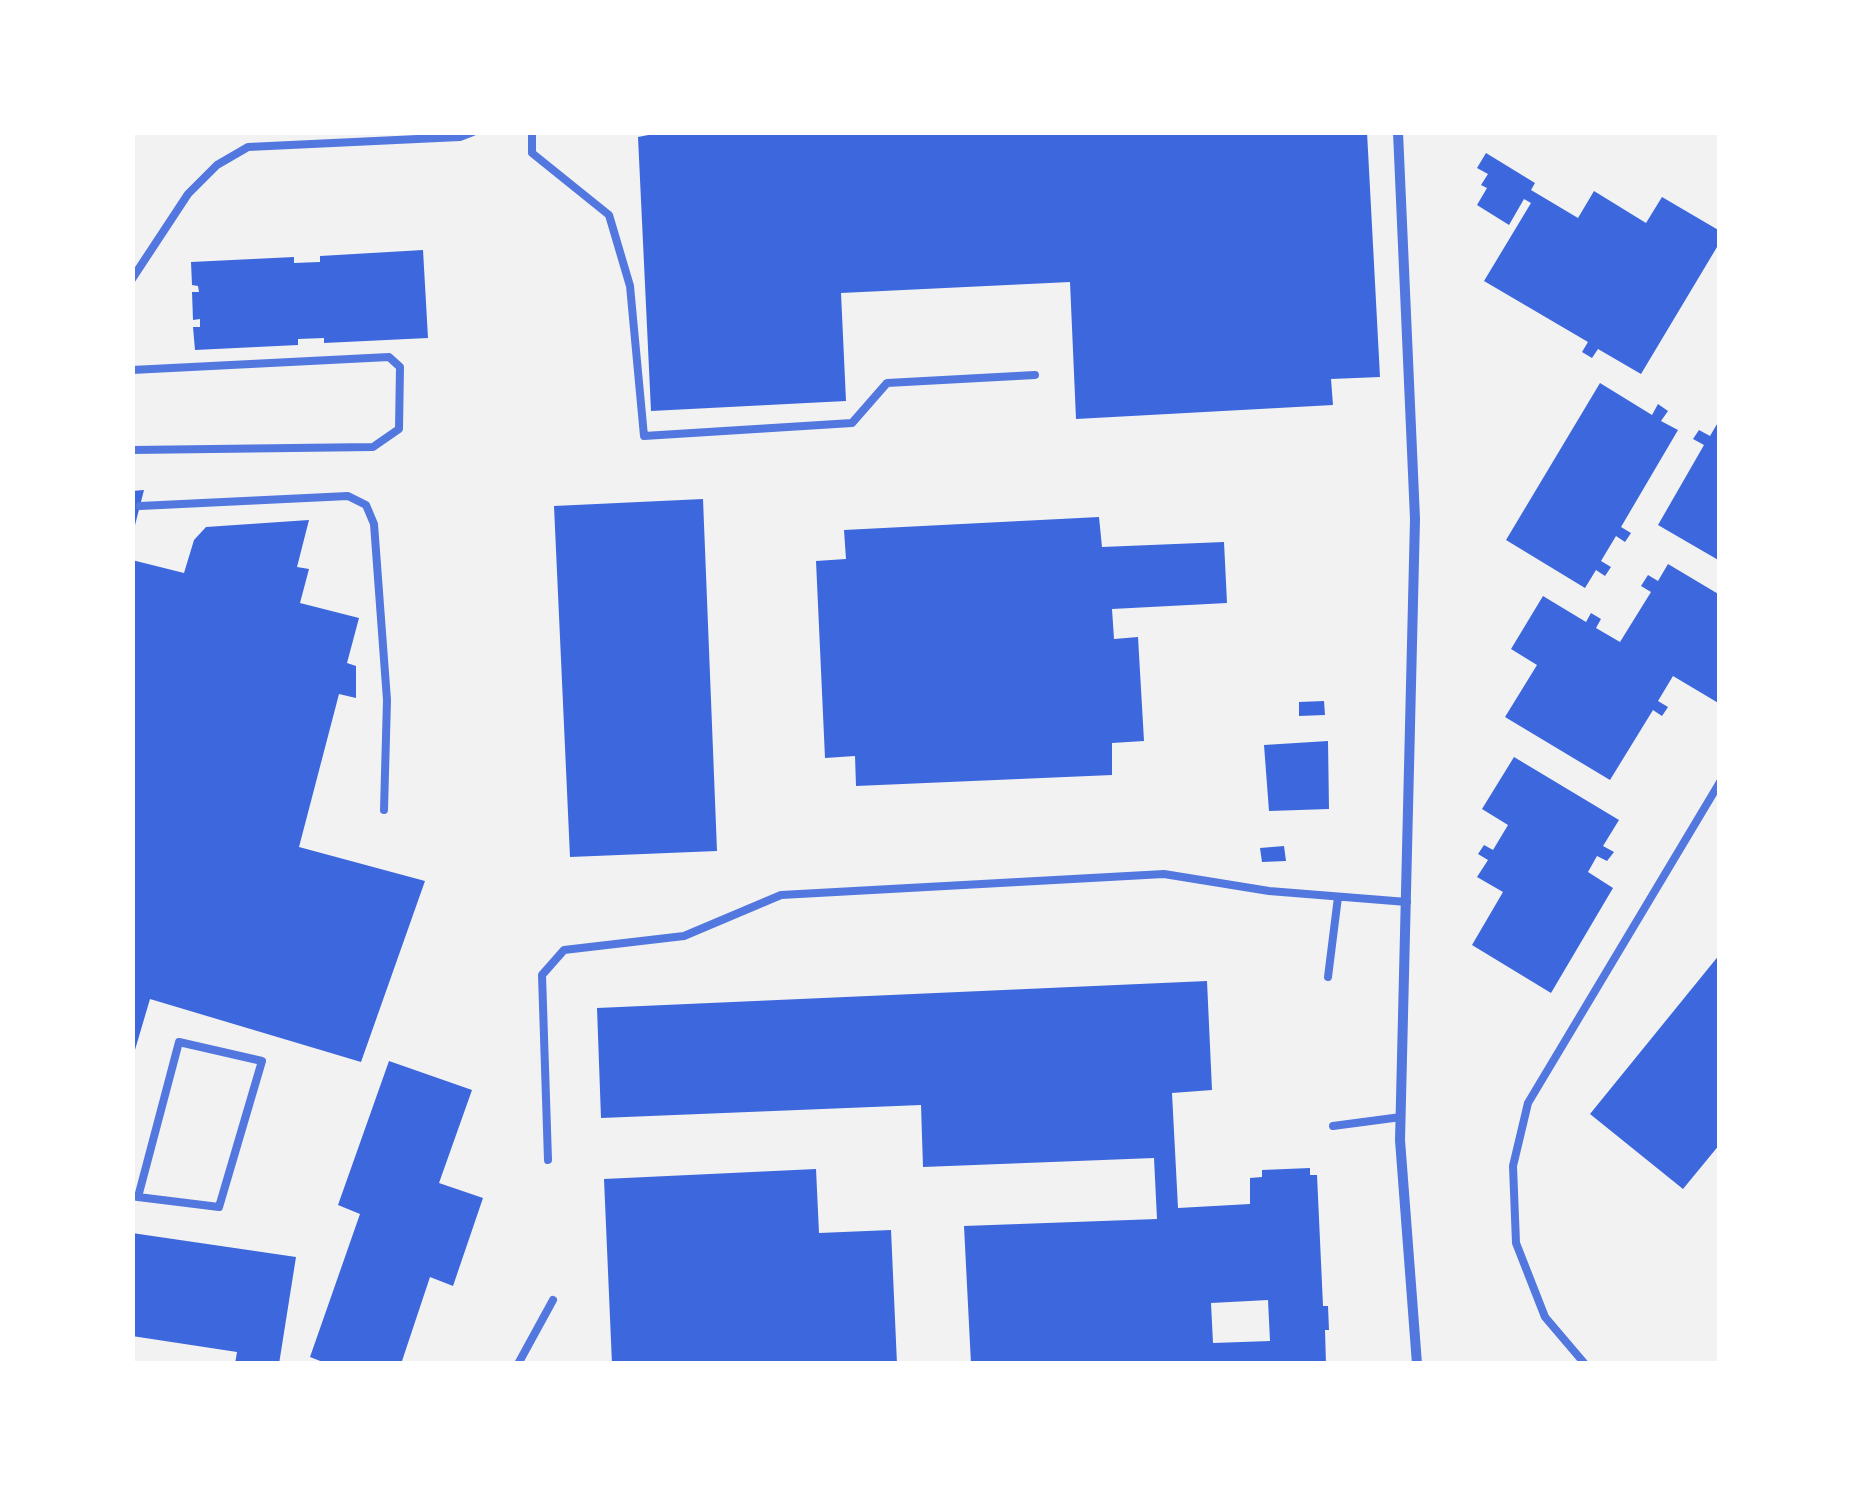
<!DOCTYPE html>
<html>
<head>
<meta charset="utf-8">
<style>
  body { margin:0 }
  #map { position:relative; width:1852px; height:1496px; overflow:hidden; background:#f2f2f2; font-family:"Open Sans",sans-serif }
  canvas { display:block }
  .frame { position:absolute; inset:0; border:135px solid #fff; pointer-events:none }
</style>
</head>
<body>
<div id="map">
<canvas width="1852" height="1496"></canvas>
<div class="frame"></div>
</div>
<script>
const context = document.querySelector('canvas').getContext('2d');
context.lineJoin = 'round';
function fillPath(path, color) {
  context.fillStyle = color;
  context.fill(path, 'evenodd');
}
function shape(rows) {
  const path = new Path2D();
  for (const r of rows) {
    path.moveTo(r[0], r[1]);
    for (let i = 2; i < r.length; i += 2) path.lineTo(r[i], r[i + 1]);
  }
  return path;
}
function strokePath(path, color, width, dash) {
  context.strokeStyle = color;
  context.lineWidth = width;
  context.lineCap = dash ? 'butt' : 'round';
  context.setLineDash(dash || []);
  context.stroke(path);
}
const building = shape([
  [664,132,1367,132,1380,377,1331,379,1333,405,1076,419,1070,282,841,293,846,401,651,411,638,137],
  [1486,153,1535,183,1531,190,1578,218,1594,191,1646,223,1662,197,1720,231,1720,242,1641,374,1598,349,1592,358,1582,352,1588,342,1484,281,1531,203,1524,199,1509,225,1477,205,1487,188,1481,185,1488,174,1477,168],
  [423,250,428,338,324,343,324,338,298,339,298,345,195,350,193,327,200,327,200,319,193,320,192,292,199,292,198,286,192,285,191,262,294,257,294,263,320,262,320,256],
  [1600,383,1652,415,1658,404,1668,411,1661,421,1678,430,1621,527,1631,533,1625,542,1616,536,1601,561,1611,567,1605,576,1596,570,1585,588,1506,540],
  [1720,419,1720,561,1658,525,1704,445,1693,439,1699,430,1710,436],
  [144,490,134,529,132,528,132,491],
  [703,499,717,851,570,857,554,506],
  [1099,517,1102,547,1224,542,1227,603,1112,609,1114,639,1138,637,1144,741,1112,743,1112,775,856,786,855,756,825,758,816,561,846,559,844,530],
  [309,520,297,567,309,569,300,603,359,618,347,663,356,666,356,698,339,694,299,847,425,881,361,1062,150,999,132,1060,132,560,184,573,194,540,206,527],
  [1668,564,1720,595,1720,704,1673,676,1658,701,1668,707,1662,716,1653,710,1610,780,1505,717,1537,665,1511,649,1543,596,1586,622,1591,613,1601,619,1596,628,1620,642,1651,592,1641,586,1648,575,1658,581],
  [1324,701,1325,715,1299,716,1299,702],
  [1328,741,1329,809,1269,811,1264,745],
  [1514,757,1619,820,1603,846,1614,852,1607,861,1597,856,1588,872,1613,888,1551,993,1472,945,1503,892,1477,877,1488,860,1478,854,1484,845,1493,850,1508,825,1482,809],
  [1284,846,1286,861,1262,862,1260,848],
  [1720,954,1720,1144,1683,1189,1590,1114],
  [1207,981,1212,1090,1172,1093,1178,1208,1250,1204,1250,1178,1262,1177,1262,1170,1310,1168,1310,1175,1317,1175,1323,1306,1328,1306,1329,1330,1325,1330,1326,1364,971,1364,964,1226,1157,1219,1154,1158,923,1167,921,1105,601,1118,597,1008],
  [1268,1300,1270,1341,1213,1343,1211,1303],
  [389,1061,472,1090,439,1183,483,1198,453,1286,430,1277,401,1364,328,1364,310,1357,360,1214,338,1205],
  [816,1169,819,1233,891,1230,897,1364,612,1364,604,1179],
  [132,1233,296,1257,279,1364,235,1364,237,1352,132,1336]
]);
const service = shape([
  [532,132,532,153,609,215,630,286,644,436,852,423,887,383,1035,375],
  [132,279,188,194,217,165,248,147,460,137,473,132],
  [132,370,389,357,400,367,399,429,373,447,132,450],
  [140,506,348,496,366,505,374,524,387,700,384,810],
  [1328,977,1338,897],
  [1333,1126,1401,1117],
  [548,1160,542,975,564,950,684,936,781,895,1164,874,1269,891,1407,902],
  [132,1196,138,1197,219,1207,262,1061,179,1042,138,1197],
  [518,1364,553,1300],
  [1585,1364,1545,1317,1516,1243,1513,1166,1528,1103,1720,782]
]);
const minor = shape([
  [1398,132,1415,519,1400,1140,1417,1364]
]);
fillPath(building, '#3d67dc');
strokePath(service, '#5277de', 8);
strokePath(minor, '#5277de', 10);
</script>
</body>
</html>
